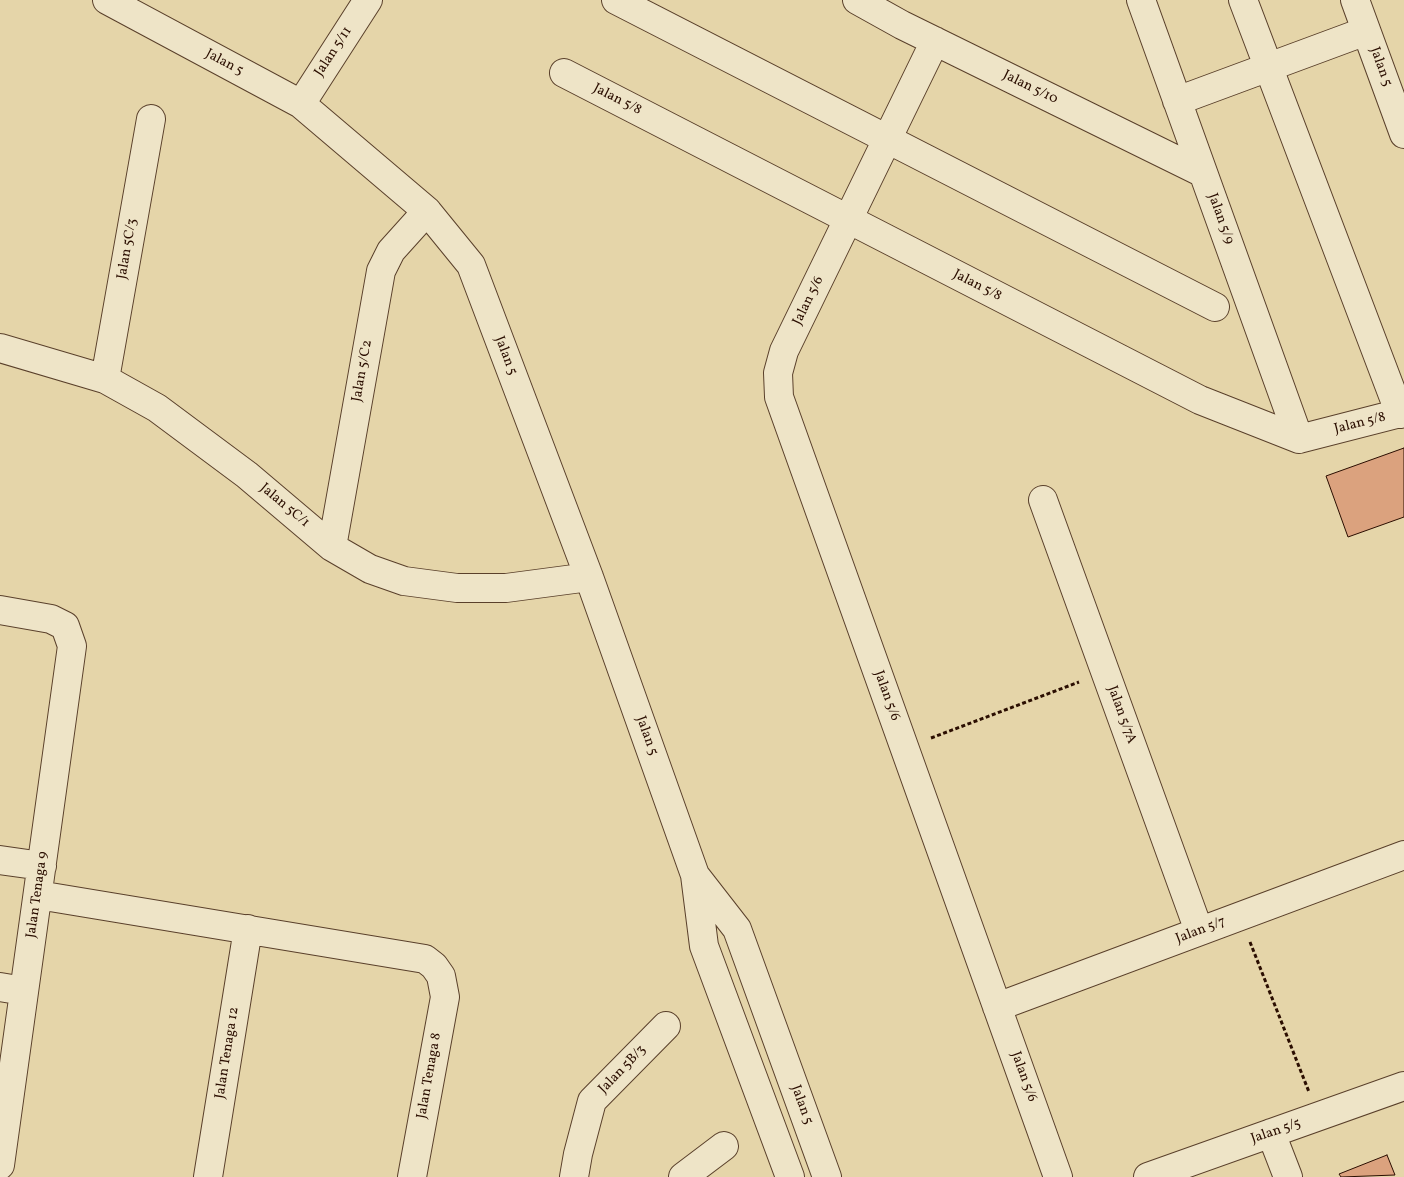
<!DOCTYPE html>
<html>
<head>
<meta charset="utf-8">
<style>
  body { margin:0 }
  canvas { display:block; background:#e5d5a9 }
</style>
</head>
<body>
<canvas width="1404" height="1177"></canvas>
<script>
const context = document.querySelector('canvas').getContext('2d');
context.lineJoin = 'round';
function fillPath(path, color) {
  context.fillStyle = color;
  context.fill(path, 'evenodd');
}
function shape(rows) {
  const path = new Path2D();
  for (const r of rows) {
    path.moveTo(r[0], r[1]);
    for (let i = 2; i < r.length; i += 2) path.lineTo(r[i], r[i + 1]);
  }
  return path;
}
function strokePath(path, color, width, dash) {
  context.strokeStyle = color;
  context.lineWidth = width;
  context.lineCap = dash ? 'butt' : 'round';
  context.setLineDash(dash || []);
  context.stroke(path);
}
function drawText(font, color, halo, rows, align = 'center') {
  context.font = font + ' Vollkorn,serif';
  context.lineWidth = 5;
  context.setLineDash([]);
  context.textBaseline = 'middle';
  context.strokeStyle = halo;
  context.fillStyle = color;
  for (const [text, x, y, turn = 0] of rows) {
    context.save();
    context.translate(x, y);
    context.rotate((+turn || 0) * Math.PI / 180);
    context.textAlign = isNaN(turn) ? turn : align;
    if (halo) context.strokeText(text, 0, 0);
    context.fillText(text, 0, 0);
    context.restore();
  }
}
const building = shape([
  [1404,448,1404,517,1348,537,1326,476,1404,448],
  [1387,1155,1395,1175,1341,1177,1339,1174,1387,1155]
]);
const path = shape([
  [931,738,1079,682],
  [1250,942,1309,1092]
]);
const minor = shape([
  [107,0,301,104,427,211,471,265,589,577,695,875,704,946,790,1177],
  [616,0,1215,307],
  [857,0,902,25,1203,173],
  [1141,0,1299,439],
  [1243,0,1400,414],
  [1355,0,1404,134],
  [935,41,784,351,778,373,779,397,1058,1177],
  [564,73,1200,400,1299,439,1404,412],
  [1177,101,1366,31],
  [301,104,368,0],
  [0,348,105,379,157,408,247,475,332,547,370,569,404,581,457,588,506,588,589,577],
  [105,379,151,119],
  [1043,500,1199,931],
  [332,547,381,271,391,251,427,211],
  [0,610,51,619,65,626,72,646,0,1165],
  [0,860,42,866],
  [695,875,737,929,827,1177],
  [38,895,425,959,434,966,441,976,445,997,412,1177],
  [0,987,24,991],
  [997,1007,1404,855],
  [1271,1133,1288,1177],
  [208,1177,248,929],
  [574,1177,578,1154,592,1101,666,1026],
  [683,1177,724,1146],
  [1148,1177,1404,1086]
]);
const streetNames = [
  ["Jalan 5/11",334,52,-57],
  ["Jalan 5",224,63,28],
  ["Jalan 5",1380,67,70],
  ["Jalan 5/10",1030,88,26],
  ["Jalan 5/8",617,100,27],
  ["Jalan 5/9",1220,219,70],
  ["Jalan 5C/3",128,249,-80],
  ["Jalan 5/8",977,286,27],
  ["Jalan 5/6",809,301,-64],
  ["Jalan 5",505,356,69],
  ["Jalan 5/C2",363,371,-80],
  ["Jalan 5/8",1360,424,-14],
  ["Jalan 5C/1",284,506,40],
  ["Jalan 5/6",886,696,70],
  ["Jalan 5/7A",1121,715,70],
  ["Jalan 5",646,736,70],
  ["Jalan Tenaga 9",38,895,-82],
  ["Jalan 5/7",1201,931,-21],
  ["Jalan Tenaga 12",228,1053,-81],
  ["Jalan 5B/3",623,1070,-46],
  ["Jalan Tenaga 8",430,1076,-80],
  ["Jalan 5/6",1023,1077,70],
  ["Jalan 5",801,1105,70],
  ["Jalan 5/5",1276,1132,-19]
];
fillPath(building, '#dba27e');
strokePath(building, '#2b0e01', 1);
strokePath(minor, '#5a402b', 30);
strokePath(path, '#2b0e01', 3, [4, 2.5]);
strokePath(minor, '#eee4c7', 28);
drawText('14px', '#2b0e01', '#eee4c7', streetNames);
</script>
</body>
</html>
